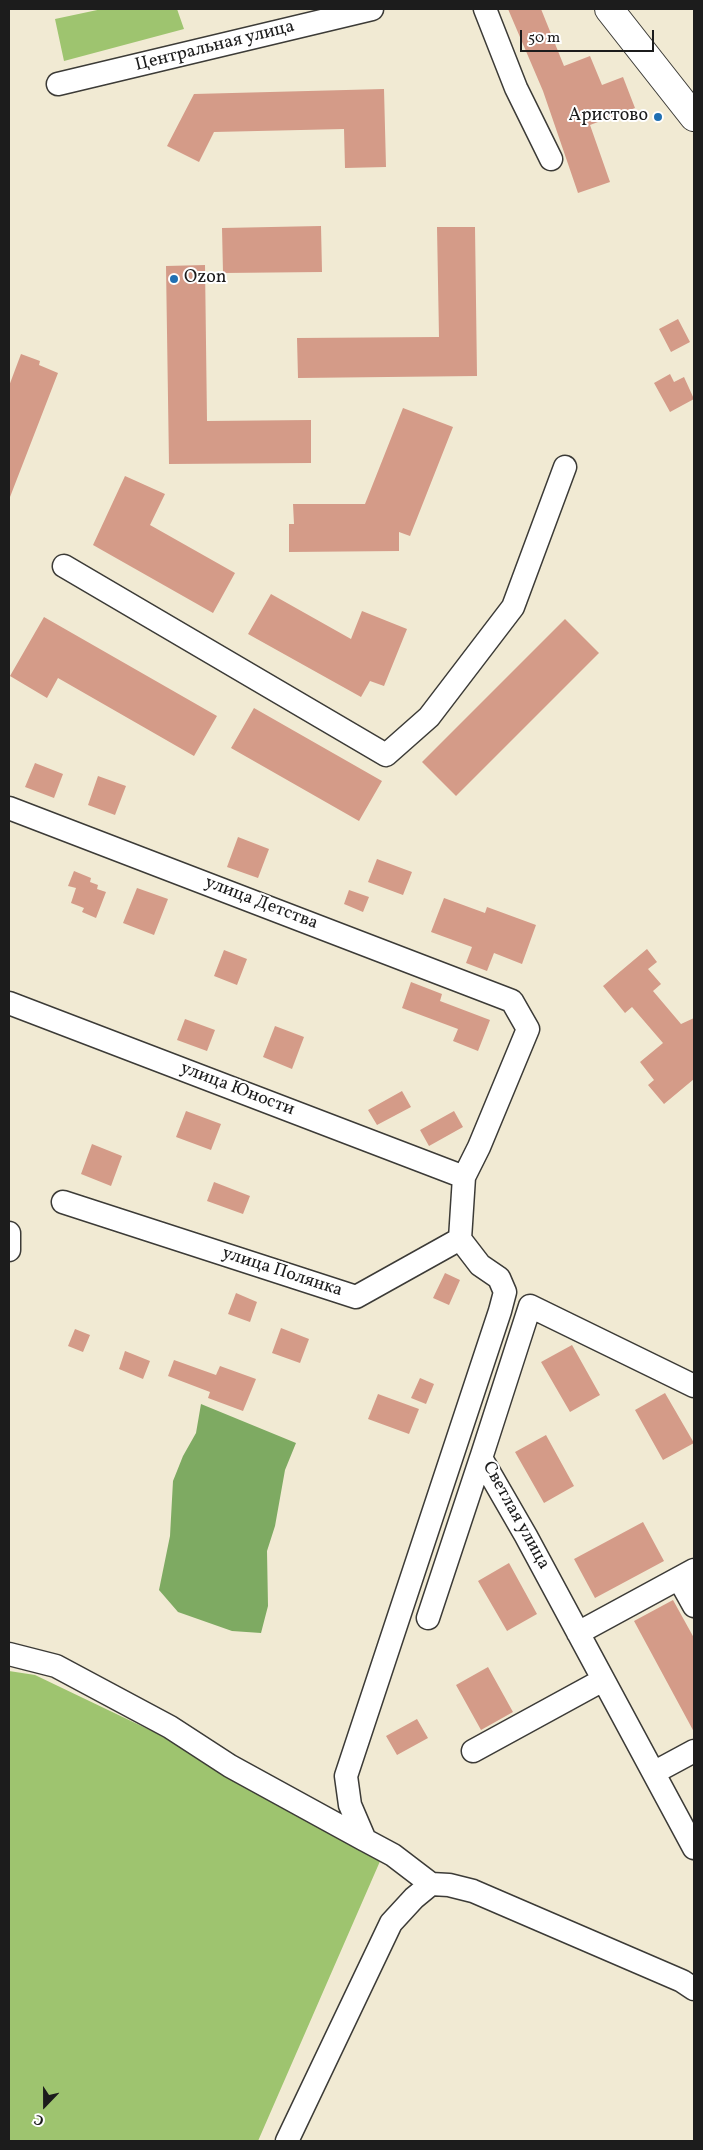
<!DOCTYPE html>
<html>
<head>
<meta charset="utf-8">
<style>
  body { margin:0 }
  #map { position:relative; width:703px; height:2150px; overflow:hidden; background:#f1ead3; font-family:Vollkorn,serif }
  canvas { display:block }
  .frame { position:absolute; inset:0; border:10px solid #1c1c1c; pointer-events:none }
  .north { position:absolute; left:20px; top:2080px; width:50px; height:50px; -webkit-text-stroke:4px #fff; paint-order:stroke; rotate:202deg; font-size:14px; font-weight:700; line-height:20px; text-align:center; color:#1c1c1c }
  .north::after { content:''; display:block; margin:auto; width:18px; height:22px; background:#1c1c1c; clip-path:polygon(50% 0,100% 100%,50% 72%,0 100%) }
  .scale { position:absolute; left:520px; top:30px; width:134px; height:22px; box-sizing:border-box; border:2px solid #1c1c1c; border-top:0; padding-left:6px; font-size:15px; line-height:18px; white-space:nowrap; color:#1c1c1c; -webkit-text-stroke:4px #fff; paint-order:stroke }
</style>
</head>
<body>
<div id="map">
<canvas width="703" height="2150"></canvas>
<div class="frame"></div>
<div class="north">С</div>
<div class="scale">50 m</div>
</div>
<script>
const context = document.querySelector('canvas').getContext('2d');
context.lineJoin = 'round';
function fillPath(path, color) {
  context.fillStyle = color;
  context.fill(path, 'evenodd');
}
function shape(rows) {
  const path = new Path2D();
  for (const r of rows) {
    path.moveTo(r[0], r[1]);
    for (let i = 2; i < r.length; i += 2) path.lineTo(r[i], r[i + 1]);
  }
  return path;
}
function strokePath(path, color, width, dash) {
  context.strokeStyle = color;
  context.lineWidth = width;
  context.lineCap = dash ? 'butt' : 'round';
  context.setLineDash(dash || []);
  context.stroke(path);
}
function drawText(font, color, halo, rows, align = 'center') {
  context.font = font + ' Vollkorn,serif';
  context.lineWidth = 4;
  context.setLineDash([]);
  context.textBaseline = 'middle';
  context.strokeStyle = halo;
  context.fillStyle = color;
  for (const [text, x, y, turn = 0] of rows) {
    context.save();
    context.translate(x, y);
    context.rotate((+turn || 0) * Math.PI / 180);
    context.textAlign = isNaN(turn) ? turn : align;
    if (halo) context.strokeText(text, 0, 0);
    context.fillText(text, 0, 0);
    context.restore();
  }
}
const green = shape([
  [102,9,177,9,184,29,64,61,55,19],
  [9,1671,35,1675,154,1732,381,1859,258,2141,9,2141]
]);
const forest = shape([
  [201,1404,296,1443,285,1470,275,1526,267,1551,268,1606,261,1633,232,1631,178,1612,159,1590,170,1536,173,1481,183,1456,196,1433]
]);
const building = shape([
  [508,9,541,9,564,66,590,56,602,85,623,77,635,108,590,125,610,182,578,193,543,91],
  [384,89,386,167,345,168,344,129,214,132,199,162,167,146,194,94],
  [321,226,322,272,223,273,222,228],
  [437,227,475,227,477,376,298,378,297,338,439,337],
  [205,265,207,421,311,420,311,463,169,464,166,266],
  [678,319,690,342,671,352,659,329],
  [21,354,40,361,39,365,58,373,10,497,9,386],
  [670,374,674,382,684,377,694,399,670,412,654,383],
  [403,408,453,427,410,536,399,532,399,551,289,552,289,524,294,524,293,504,365,504],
  [125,476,165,494,150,525,235,573,213,613,93,545],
  [271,594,351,639,362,611,407,629,384,686,370,681,361,697,248,634],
  [44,617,217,716,194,756,58,678,47,698,10,676],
  [565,619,599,653,456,796,422,762],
  [254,708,382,781,359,821,231,748],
  [35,763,63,774,54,798,25,787],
  [98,776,126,786,115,815,88,805],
  [238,837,269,849,258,878,227,867],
  [377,859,412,872,403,895,368,882],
  [74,871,91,878,90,882,98,885,97,889,106,892,96,918,82,912,84,908,71,903,76,888,68,886],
  [137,888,168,899,154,935,123,923],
  [349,890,369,897,363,912,344,904],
  [444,898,485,913,487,907,536,925,522,964,494,953,487,971,466,963,472,947,431,932],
  [647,949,657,962,648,969,661,984,653,991,681,1024,694,1018,694,1079,664,1104,648,1085,654,1080,640,1062,663,1043,632,1007,625,1013,603,986],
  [224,950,247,959,237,985,214,976],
  [411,982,442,994,440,1001,490,1020,478,1051,453,1041,458,1029,402,1008],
  [185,1019,215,1030,207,1051,177,1040],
  [275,1026,304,1037,292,1069,263,1057],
  [402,1091,411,1107,377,1125,368,1110],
  [186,1111,221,1124,211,1150,176,1137],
  [454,1111,463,1127,429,1146,420,1130],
  [92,1144,122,1156,111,1186,81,1174],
  [214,1182,250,1196,243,1214,207,1201],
  [445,1273,460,1280,449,1305,433,1298],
  [236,1293,257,1302,250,1322,228,1314],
  [281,1328,309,1339,300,1363,272,1353],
  [75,1329,90,1335,83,1352,68,1346],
  [572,1345,600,1395,570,1412,541,1362],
  [125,1351,150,1361,143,1379,119,1369],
  [174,1360,216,1375,220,1366,256,1379,243,1411,208,1398,210,1392,168,1376],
  [420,1378,434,1384,426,1404,411,1398],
  [665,1393,694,1443,663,1460,635,1410],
  [378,1394,419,1409,409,1434,368,1419],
  [546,1435,574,1486,544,1503,515,1452],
  [643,1522,664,1561,595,1598,574,1559],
  [509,1563,537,1614,507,1631,478,1581],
  [673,1600,694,1638,694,1732,634,1621],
  [488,1667,513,1712,481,1730,456,1685],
  [417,1719,428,1738,397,1755,386,1736]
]);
const minor = shape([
  [485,9,516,88,551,159],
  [58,84,372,9],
  [64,566,386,755,429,717,513,607,565,467],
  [9,808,512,1001,528,1029,479,1147,464,1177,460,1239,356,1297,63,1202],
  [9,1003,464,1177],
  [9,1233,9,1250],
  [460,1239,480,1265,499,1278,505,1292,500,1311,346,1776,350,1805,365,1840,393,1855,431,1884,449,1885,473,1891,682,1981,694,1989],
  [694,1386,530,1306,481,1458,526,1536,694,1848],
  [679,1579,694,1606],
  [428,1618,481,1458],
  [578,1633,694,1570],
  [9,1654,56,1666,170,1727,230,1766,365,1840],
  [473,1751,603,1680],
  [655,1772,694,1751],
  [287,2141,391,1923,414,1898,431,1884]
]);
const major = shape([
  [609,9,694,117]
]);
const markers = [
  [658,117,5,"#1f6fb2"],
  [174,279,5,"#1f6fb2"]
];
const streetNames = [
  ["Центральная улица",215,47,-14],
  ["улица Детства",261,904,21],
  ["улица Юности",237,1090,21],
  ["улица Полянка",282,1273,18],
  ["Светлая улица",515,1516,61]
];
const poiNames = [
  ["Аристово",648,117],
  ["Ozon",184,279,"left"]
];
fillPath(green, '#9ec46f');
fillPath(forest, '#7eaa62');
fillPath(building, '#d49b88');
strokePath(minor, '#3c3b37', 25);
strokePath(major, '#3c3b37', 30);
strokePath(minor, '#fff', 22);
strokePath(major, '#fff', 28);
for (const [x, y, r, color] of markers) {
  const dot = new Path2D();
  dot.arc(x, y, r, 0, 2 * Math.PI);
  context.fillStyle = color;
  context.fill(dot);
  strokePath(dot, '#fff', 2);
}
drawText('18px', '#1c1c1c', '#fff', streetNames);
drawText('18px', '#1c1c1c', '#fff', poiNames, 'right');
</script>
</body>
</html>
